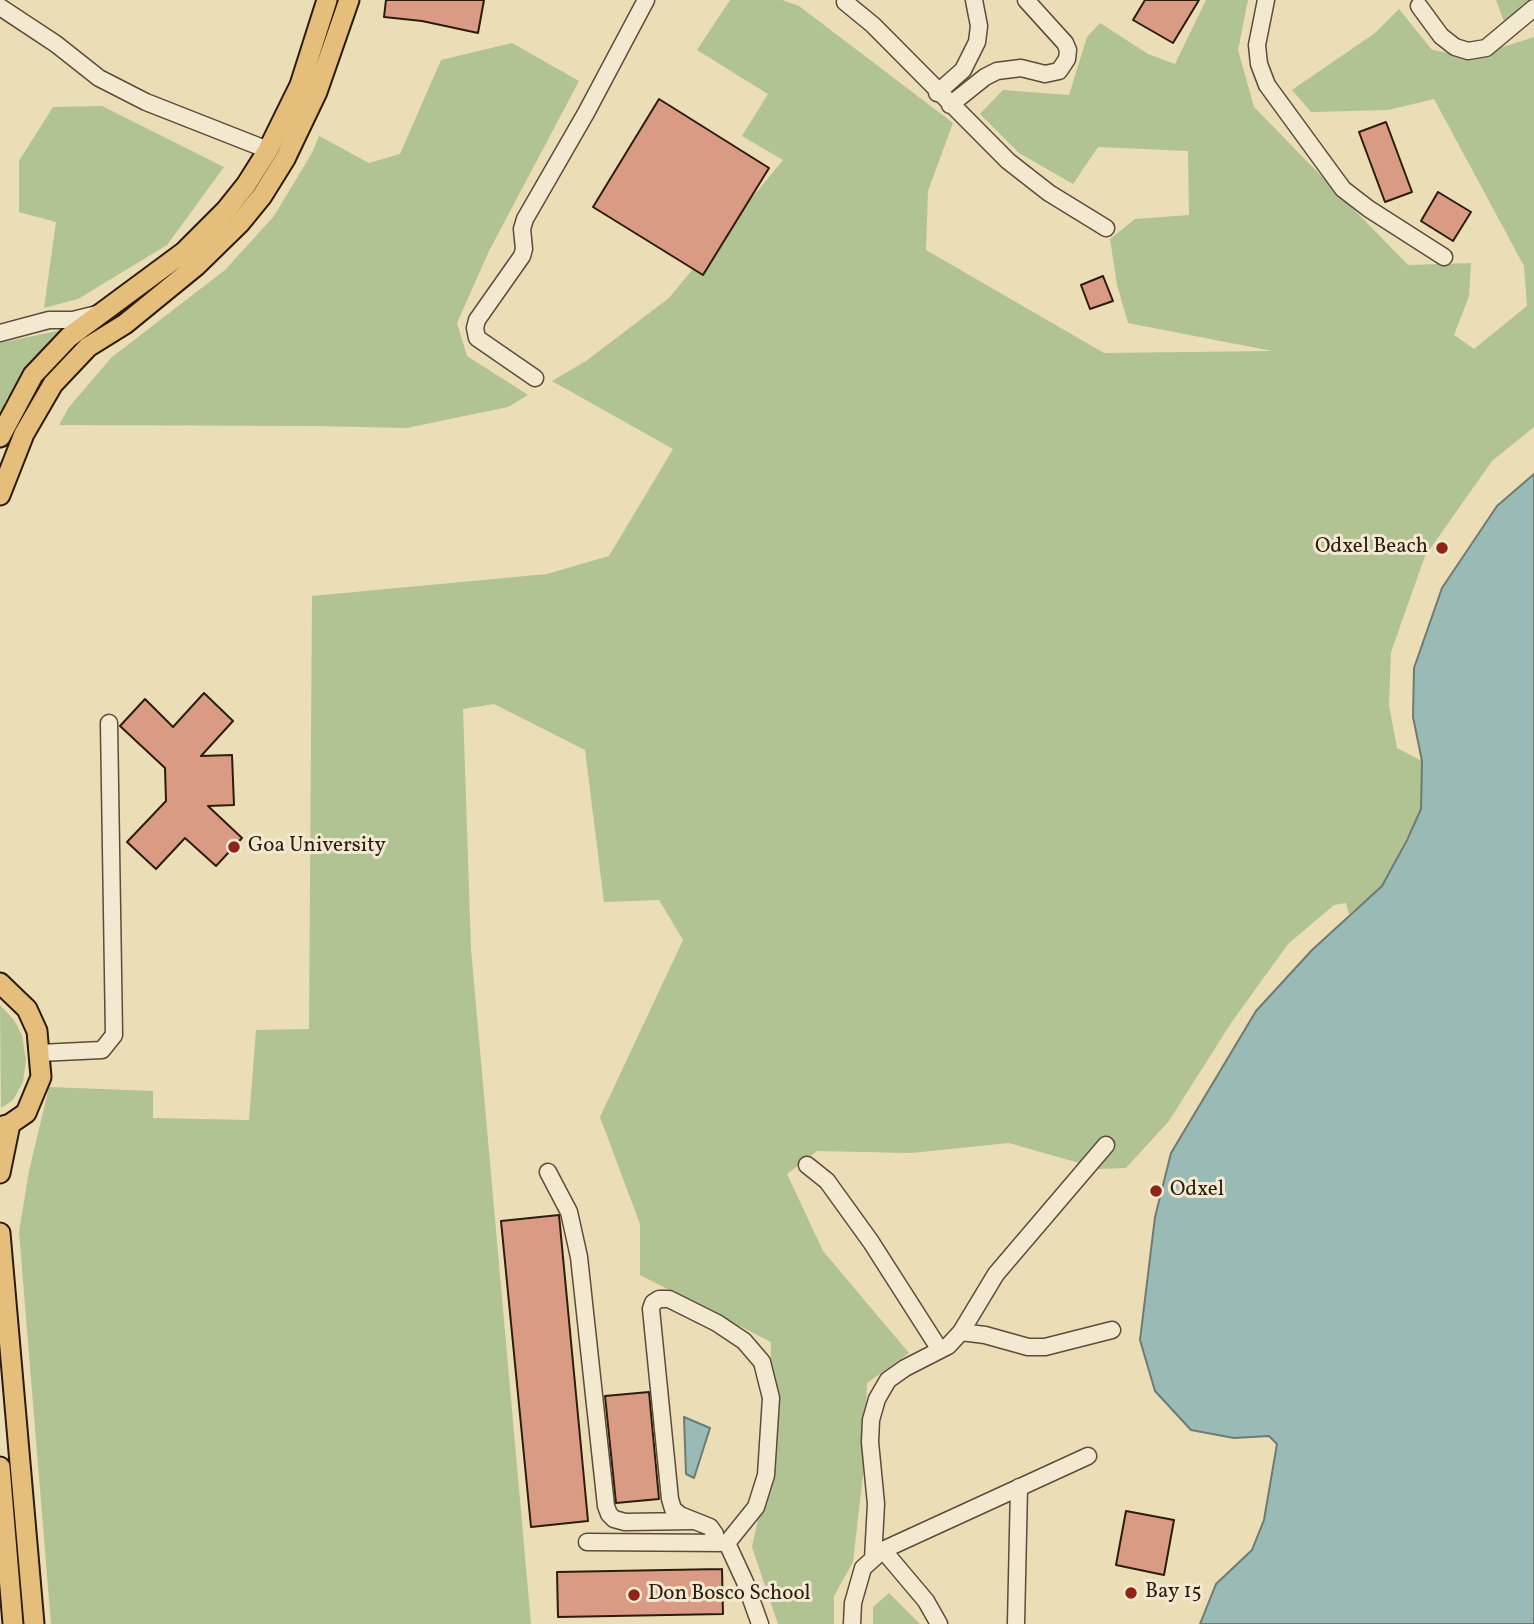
<!DOCTYPE html>
<html>
<head>
<meta charset="utf-8">
<style>
  body { margin:0 }
  canvas { display:block; background:#ebddb6 }
</style>
</head>
<body>
<canvas width="1534" height="1624"></canvas>
<script>
const context = document.querySelector('canvas').getContext('2d');
context.lineJoin = 'round';
function fillPath(path, color) {
  context.fillStyle = color;
  context.fill(path, 'evenodd');
}
function shape(rows) {
  const path = new Path2D();
  for (const r of rows) {
    path.moveTo(r[0], r[1]);
    for (let i = 2; i < r.length; i += 2) path.lineTo(r[i], r[i + 1]);
  }
  return path;
}
function strokePath(path, color, width, dash) {
  context.strokeStyle = color;
  context.lineWidth = width;
  context.lineCap = dash ? 'butt' : 'round';
  context.setLineDash(dash || []);
  context.stroke(path);
}
function drawText(font, color, halo, rows, align = 'center') {
  context.font = font + ' Vollkorn,serif';
  context.lineWidth = 6;
  context.setLineDash([]);
  context.textBaseline = 'middle';
  context.strokeStyle = halo;
  context.fillStyle = color;
  for (const [text, x, y, turn = 0] of rows) {
    context.save();
    context.translate(x, y);
    context.rotate((+turn || 0) * Math.PI / 180);
    context.textAlign = isNaN(turn) ? turn : align;
    if (halo) context.strokeText(text, 0, 0);
    context.fillText(text, 0, 0);
    context.restore();
  }
}
const green = shape([
  [730,0,782,0,799,6,953,123,928,191,926,250,1104,353,1272,351,1128,323,1117,285,1110,239,1135,219,1189,215,1188,151,1098,147,1073,184,1019,153,980,114,1003,90,1069,95,1087,37,1100,23,1148,54,1175,64,1206,0,1248,0,1238,50,1254,107,1408,265,1471,263,1469,296,1454,335,1474,349,1527,306,1524,266,1434,99,1388,110,1311,112,1292,90,1375,33,1399,9,1432,50,1472,57,1534,37,1534,427,1492,461,1425,556,1391,652,1389,705,1397,748,1422,761,1421,809,1382,886,1349,914,1346,903,1334,905,1288,944,1231,1023,1169,1121,1126,1168,1100,1169,1009,1143,911,1153,817,1151,787,1174,823,1251,909,1353,867,1383,864,1466,853,1562,834,1596,834,1624,778,1624,752,1547,770,1465,771,1342,640,1275,640,1224,600,1117,683,940,659,900,604,902,585,750,494,704,463,709,471,949,531,1624,51,1624,19,1232,29,1171,49,1087,153,1091,153,1118,249,1120,256,1030,309,1029,312,596,547,574,609,556,673,449,552,381,586,361,669,298,783,160,742,136,768,94,697,50],
  [1496,0,1532,0,1505,24],
  [512,43,579,81,489,251,457,323,467,356,528,395,508,407,407,428,315,426,59,425,69,407,112,357,225,270,274,216,312,153,319,136,369,163,400,154,441,60],
  [102,106,224,167,167,245,78,299,44,308,56,222,19,212,19,161,53,107],
  [71,328,62,336,7,398,0,415,0,343],
  [0,1005,14,1020,22,1035,26,1060,23,1082,13,1100,1,1108],
  [889,1593,920,1624,873,1624,873,1607]
]);
const water = shape([
  [1534,474,1534,1624,1200,1624,1216,1584,1252,1550,1264,1520,1277,1444,1269,1436,1234,1438,1191,1430,1155,1391,1140,1340,1155,1217,1171,1153,1256,1011,1312,950,1382,886,1407,840,1421,809,1422,761,1413,717,1414,668,1442,588,1497,506,1534,474],
  [684,1417,710,1428,694,1478,686,1474,684,1417]
]);
const building = shape([
  [386,0,484,0,478,33,422,21,384,17,386,0],
  [1145,0,1199,0,1173,43,1133,20,1145,0],
  [659,99,769,168,703,275,593,207,659,99],
  [1386,122,1412,192,1385,202,1359,132,1386,122],
  [1438,192,1471,212,1453,241,1421,221,1438,192],
  [1103,276,1113,301,1090,309,1081,285,1103,276],
  [204,693,233,721,201,756,232,755,234,805,208,806,242,838,216,866,185,838,156,869,127,842,166,801,165,768,120,726,145,699,173,727,204,693],
  [559,1215,588,1521,531,1527,501,1221,559,1215],
  [649,1392,659,1499,616,1503,605,1396,649,1392],
  [1126,1511,1174,1520,1164,1575,1116,1565,1126,1511],
  [722,1569,723,1614,558,1617,557,1572,722,1569]
]);
const minor = shape([
  [1266,0,1257,45,1259,64,1267,85,1343,189,1369,209,1444,257],
  [845,2,873,25,1008,161,1049,193,1106,228],
  [1419,6,1441,36,1455,47,1468,51,1486,48,1534,8],
  [0,7,56,44,99,78,146,102,268,150],
  [937,93,963,70,977,42,979,26,974,0],
  [950,105,985,77,997,71,1021,68,1045,74,1059,71,1067,59,1068,50,1065,43,1026,0],
  [0,333,49,320,73,320,97,314],
  [535,378,477,338,475,328,477,320,522,256,524,249,522,229,525,219,586,113,646,0],
  [39,1053,102,1050,114,1035,109,723],
  [807,1165,827,1181,871,1242,940,1350],
  [548,1172,569,1212,579,1257,606,1506,609,1514,614,1519,625,1522,692,1521],
  [961,1332,985,1335,1028,1347,1045,1347,1112,1330],
  [587,1542,727,1543],
  [717,1543,715,1534,710,1527,680,1515,673,1509,670,1499,651,1309,653,1303,659,1299,669,1299,717,1323,744,1341,762,1362,771,1398,766,1475,756,1507,727,1543],
  [727,1543,745,1582,760,1624],
  [883,1550,1088,1456],
  [873,1559,876,1504,870,1442,871,1420,877,1399,888,1380,905,1368,948,1346,961,1332,996,1274,1106,1145],
  [852,1624,853,1603,863,1568,883,1550,926,1601,939,1624],
  [1016,1624,1019,1487]
]);
const major = shape([
  [0,437,33,375,69,337,184,252,226,210,246,185,268,150,300,85,327,0],
  [0,495,24,434,53,384,88,347,125,324,196,266,240,223,262,196,285,159,317,92,349,0],
  [0,983,27,1009,37,1031,41,1077,26,1113,10,1124,0,1127],
  [0,1173,10,1124],
  [0,1233,34,1624],
  [0,1467,13,1624]
]);
const markers = [
  [1442,548,7,"#8f2418"],
  [234,847,7,"#8f2418"],
  [1156,1191,7,"#8f2418"],
  [1131,1593,7,"#8f2418"],
  [634,1595,7,"#8f2418"]
];
const poiNames = [
  ["Odxel Beach",1428,548,"right"],
  ["Goa University",248,847],
  ["Odxel",1170,1191],
  ["Bay 15",1145,1593],
  ["Don Bosco School",648,1595]
];
fillPath(green, '#b1c293');
fillPath(water, '#9abab5');
strokePath(water, '#6e7b73', 2);
fillPath(building, '#da9b84');
strokePath(building, '#2c1c0f', 2);
strokePath(minor, '#5c4c39', 19);
strokePath(major, '#2c1c0f', 23);
strokePath(minor, '#f2e9d0', 16);
strokePath(major, '#e6be7b', 19);
for (const [x, y, r, color] of markers) {
  const dot = new Path2D();
  dot.arc(x, y, r, 0, 2 * Math.PI);
  context.fillStyle = color;
  context.fill(dot);
  strokePath(dot, '#f2e9d0', 2.5);
}
drawText('21px', '#2c1c0f', '#f2e9d0', poiNames, 'left');
</script>
</body>
</html>
